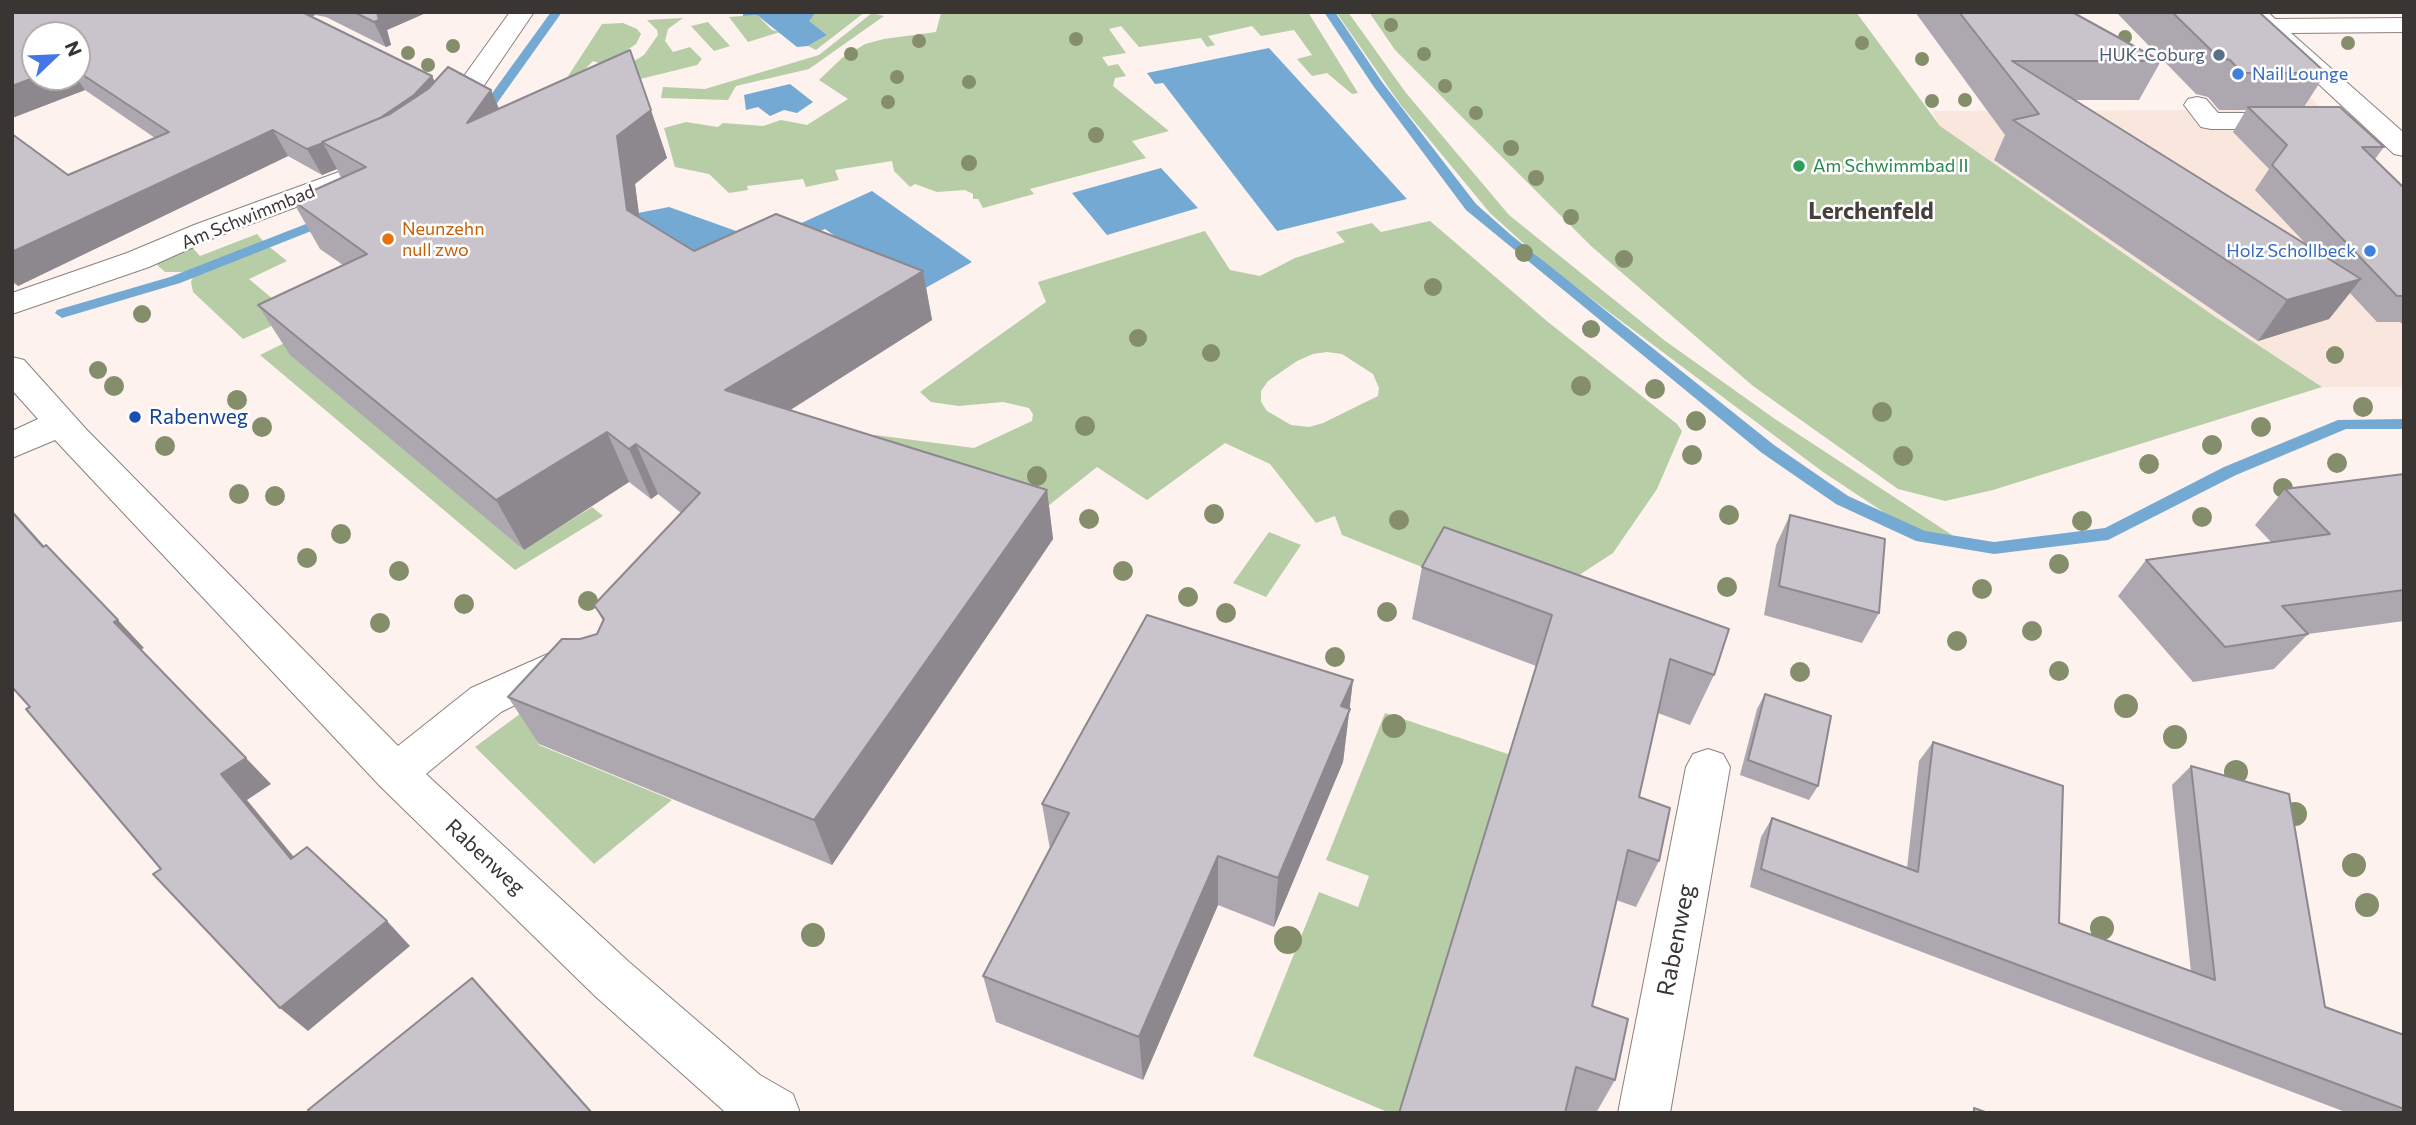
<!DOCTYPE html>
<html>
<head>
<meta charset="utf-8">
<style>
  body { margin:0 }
  #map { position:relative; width:2416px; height:1125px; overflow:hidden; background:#fdf2ee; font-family:Commissioner,sans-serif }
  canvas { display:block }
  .frame { position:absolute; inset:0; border:14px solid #393533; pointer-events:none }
  .north { position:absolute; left:21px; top:21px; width:70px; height:70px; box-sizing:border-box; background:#fff; border:2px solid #b0aead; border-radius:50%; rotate:67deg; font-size:19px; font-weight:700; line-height:28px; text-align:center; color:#393533 }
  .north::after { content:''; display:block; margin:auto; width:24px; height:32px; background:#4476e7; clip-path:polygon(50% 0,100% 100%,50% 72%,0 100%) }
</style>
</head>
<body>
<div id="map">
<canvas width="2416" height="1125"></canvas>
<div class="frame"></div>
<div class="north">N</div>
</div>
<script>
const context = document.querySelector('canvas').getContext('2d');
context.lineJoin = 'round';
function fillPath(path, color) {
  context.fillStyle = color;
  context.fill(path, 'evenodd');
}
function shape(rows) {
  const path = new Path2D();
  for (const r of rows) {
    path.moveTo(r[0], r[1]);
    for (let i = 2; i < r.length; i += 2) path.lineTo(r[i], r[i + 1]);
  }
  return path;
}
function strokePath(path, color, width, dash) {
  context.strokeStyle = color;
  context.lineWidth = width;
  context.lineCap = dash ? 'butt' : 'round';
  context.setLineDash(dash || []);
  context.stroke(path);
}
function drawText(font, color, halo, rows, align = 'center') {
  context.font = font + ' Commissioner,sans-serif';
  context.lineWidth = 5;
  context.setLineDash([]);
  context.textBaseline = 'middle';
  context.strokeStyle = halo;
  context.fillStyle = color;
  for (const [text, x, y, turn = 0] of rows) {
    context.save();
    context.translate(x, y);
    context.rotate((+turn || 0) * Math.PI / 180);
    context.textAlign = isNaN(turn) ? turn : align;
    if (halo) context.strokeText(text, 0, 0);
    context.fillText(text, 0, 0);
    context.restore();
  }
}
const built = shape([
  [2308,95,2404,187,2404,387,2322,387,2217,318,1940,126,1932,111,2291,110]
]);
const green = shape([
  [816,12,865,12,816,50,808,46,827,35,808,21],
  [937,12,1308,12,1358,93,1352,94,1327,73,1312,76,1297,59,1312,55,1294,30,1261,36,1252,26,1208,36,1215,45,1207,47,1201,38,1139,47,1121,26,1109,29,1126,53,1102,57,1108,66,1118,64,1126,76,1115,78,1113,86,1169,131,1132,141,1146,158,1030,189,1034,194,983,208,978,199,973,199,973,194,965,190,937,192,915,184,910,187,894,171,892,161,835,170,839,180,806,187,803,179,747,186,748,190,729,193,709,174,675,167,664,128,686,122,718,127,723,123,763,126,781,120,807,125,848,99,819,80,842,58,865,44,884,39,936,32,941,13],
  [1336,12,1348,12,1406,93,1509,215,1664,340,1775,419,1952,535,1938,537,1891,517,1823,472,1553,270,1490,213,1400,104],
  [1369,12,1856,12,1940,126,2217,318,2322,387,1993,490,1945,501,1898,489,1753,386,1591,246,1395,50],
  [872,13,884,16,809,69,736,86,728,100,661,98,663,87,705,89,819,55],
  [757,15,772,30,780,32,748,42,729,17],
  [683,18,668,29,665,41,673,52,690,47,702,59,697,65,616,85,610,76,644,55,658,35,657,30,647,20],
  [708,22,730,46,714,51,691,26],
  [623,23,637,29,641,34,636,44,605,65,593,61,569,86,557,93,602,24],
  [1430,221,1548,322,1677,424,1682,431,1657,489,1613,553,1527,609,1342,535,1335,516,1316,523,1270,464,1225,443,1147,500,1097,467,1019,529,868,446,875,435,974,448,1032,421,1033,414,1029,408,1003,402,959,406,931,402,920,392,1046,302,1038,282,1205,231,1230,270,1260,276,1295,258,1345,242,1336,232,1372,223,1381,232],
  [1327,352,1342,354,1373,374,1379,388,1378,396,1323,423,1309,427,1291,425,1267,411,1261,402,1261,391,1268,381,1297,361,1313,354],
  [257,234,264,242,189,272,165,272,153,261,191,246,200,256],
  [267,245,287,261,249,279,280,305,311,308,243,339,193,292,191,282,193,277],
  [366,303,523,550,592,507,603,516,515,570,260,355],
  [1269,532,1301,545,1266,597,1233,583],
  [524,711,539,745,672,800,594,864,475,747],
  [1385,713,1511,755,1400,1113,1390,1113,1253,1056,1319,892,1358,907,1369,876,1326,860]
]);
const water = shape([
  [743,12,816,12,809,21,827,35,808,46,797,47,757,15,743,16],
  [1269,48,1407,199,1277,231,1163,83,1155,84,1147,73],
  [790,84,813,102,797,113,784,110,770,116,758,107,746,110,744,95],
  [1161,168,1198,208,1107,235,1072,193],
  [872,191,972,262,895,305,645,259,638,213,669,207,739,232,742,250],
  [825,229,846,244,780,250]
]);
const stream = shape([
  [551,12,562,12,485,120,477,120,477,114,551,12],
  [1324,12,1335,12,1382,82,1476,204,1511,235,1774,445,1848,496,1925,531,1994,542,2105,528,2224,467,2338,420,2404,419,2404,429,2346,429,2236,475,2108,540,1994,554,1916,541,1836,504,1762,453,1466,210,1374,87,1324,12],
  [329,215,334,216,334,222,180,283,62,318,55,313,57,310,170,277,329,215]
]);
const minor = shape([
  [510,12,534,12,455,128,445,130,435,128,431,122,510,12],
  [2241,12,2268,12,2275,19,2404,18,2404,32,2291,33,2404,133,2404,156,2394,154,2241,12],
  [2197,97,2206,99,2218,113,2292,113,2302,115,2306,121,2302,127,2292,129,2211,129,2201,127,2184,105,2188,99,2197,97],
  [358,165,368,168,372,174,368,180,216,237,149,267,12,314,12,293,127,253,194,225,358,165],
  [12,357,24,360,86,429,398,746,471,688,550,653,569,653,584,657,590,669,584,681,569,685,555,685,501,712,426,774,629,962,760,1075,793,1094,800,1113,724,1111,595,996,380,786,55,440,12,458,12,431,38,419,12,390,12,357],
  [1708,749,1723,754,1730,767,1670,1113,1618,1113,1686,767,1693,754,1708,749]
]);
const trees = [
  [1391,25,7],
  [2125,37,7],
  [1076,39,7],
  [919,41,7],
  [1862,43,7],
  [2348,43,7],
  [453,46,7],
  [408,53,7],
  [851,54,7],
  [1424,54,7],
  [1922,59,7],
  [428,65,7],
  [897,77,7],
  [969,82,7],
  [1445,86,7],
  [1965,100,7],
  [1932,101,7],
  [888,102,7],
  [1476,113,7],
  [1096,135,8],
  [1511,148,8],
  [969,163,8],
  [1536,178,8],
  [1571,217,8],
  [1524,253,9],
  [1624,259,9],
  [1433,287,9],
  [142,314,9],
  [1591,329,9],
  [1138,338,9],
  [1211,353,9],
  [2335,355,9],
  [98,370,9],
  [114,386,10],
  [1581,386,10],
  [1655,389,10],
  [237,400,10],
  [2363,407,10],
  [1882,412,10],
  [1696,421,10],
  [1085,426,10],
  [262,427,10],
  [2261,427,10],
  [2212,445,10],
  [165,446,10],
  [1692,455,10],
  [1903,456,10],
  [2337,463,10],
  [2149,464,10],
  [1037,476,10],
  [2283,488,10],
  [239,494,10],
  [275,496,10],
  [1214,514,10],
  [1729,515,10],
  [2202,517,10],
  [1089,519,10],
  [1399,520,10],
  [2082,521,10],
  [341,534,10],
  [307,558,10],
  [2059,564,10],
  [399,571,10],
  [1123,571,10],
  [1727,587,10],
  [1982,589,10],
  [1188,597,10],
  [588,601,10],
  [464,604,10],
  [1387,612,10],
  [1226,613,10],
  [380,623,10],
  [2032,631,10],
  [1957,641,10],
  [1335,657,10],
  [2059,671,10],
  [1800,672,10],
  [2126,706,12],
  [1394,726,12],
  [2175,737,12],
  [2236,772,12],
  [2295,814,12],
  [2354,865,12],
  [2367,905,12],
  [2102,928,12],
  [813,935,12],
  [1288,940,14]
];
const wall = shape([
  [12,12,428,12,387,30,391,45,386,47,326,17,315,15,311,17,432,76,435,82,448,67,491,90,499,109,630,50,667,158,635,184,639,217,694,251,776,214,923,271,932,320,790,410,1047,490,1053,539,832,865,539,744,508,697,562,639,580,639,597,634,603,621,594,605,681,513,658,494,651,499,629,482,524,550,290,355,258,305,343,265,320,249,292,200,341,178,337,169,322,175,288,156,18,286,12,282,12,134,68,175,155,138,85,90,12,118],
  [35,35,77,35,77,77,35,77],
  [1915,12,2072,12,2161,61,2139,100,2074,100,2305,243,2255,190,2269,169,2233,132,2246,110,2219,110,2208,97,2196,94,2116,12,2259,12,2326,73,2304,107,2384,147,2375,159,2404,188,2404,326,2400,322,2377,322,2350,293,2329,319,2258,341,1994,160,2005,135],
  [2404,474,2404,621,2308,634,2274,669,2193,682,2118,596,2146,560,2271,542,2255,525,2285,489],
  [1790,515,1879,613,1862,643,1764,615,1776,545],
  [1422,567,1714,675,1690,725,1658,713,1639,797,1659,861,1636,907,1616,900,1592,1006,1615,1080,1596,1113,1572,1113,1566,1111,1536,666,1412,619],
  [1353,680,1343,762,1274,927,1218,905,1143,1080,996,1022,983,976,1050,849,1042,804],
  [1765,694,1818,786,1809,800,1740,775,1757,709],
  [1933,742,2059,923,2191,972,2172,785,2191,766,2325,1007,2404,1035,2404,1113,2348,1113,1750,887,1761,837,1772,818,1907,868,1919,761]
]);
const shadedWall = shape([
  [294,12,314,12,315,15,305,19],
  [377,12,428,12,387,30,391,45,386,47,374,22],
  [432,76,443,101,323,143],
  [36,77,76,77,85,90,12,118,12,86],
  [491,90,511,137,467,123],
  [651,110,667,158,635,184,645,259,627,210,617,136],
  [273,130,288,156,18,286,12,279,12,252],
  [323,143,337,169,322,175,307,149],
  [923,271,932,320,743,440,725,390],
  [2361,279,2329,319,2258,341,2287,300],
  [607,432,629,482,524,550,496,500],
  [636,444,658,494,651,499,629,449],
  [1047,490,1053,539,832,865,814,820],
  [12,510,70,575,43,547,12,512],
  [118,620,144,648,140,650,114,622],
  [1353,680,1343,762,1274,927,1278,878,1341,706],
  [246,758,271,784,247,800,317,885,291,859,221,774],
  [1218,856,1218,905,1143,1080,1139,1037],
  [387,921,410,946,308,1031,280,1008],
  [472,978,504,1013,593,1113,590,1113]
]);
const building = shape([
  [12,12,302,12,432,76,414,95,380,118,322,142,323,143,307,149,273,130,12,252,12,134,68,175,169,132,77,71,77,35,35,35,36,77,12,86,12,12],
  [354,12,377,12,379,20,374,22,354,12],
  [1959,12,2072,12,2161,61,2012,61,2361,279,2287,300,2013,120,2039,114,1959,12],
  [2172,12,2259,12,2326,73,2242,73,2230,60,2218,57,2172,12],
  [630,50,651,110,617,136,627,210,694,251,776,214,923,271,725,390,1047,490,814,820,508,697,562,639,580,639,597,634,604,619,594,605,700,493,636,444,629,449,607,432,496,500,258,305,367,254,292,200,366,167,322,142,390,114,428,89,448,67,491,90,467,123,630,50],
  [2248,107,2340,107,2384,147,2362,147,2404,188,2404,296,2397,296,2272,165,2287,145,2248,107],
  [2404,474,2404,590,2282,606,2308,634,2225,647,2146,560,2330,534,2285,489,2404,474],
  [12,512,43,547,46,545,118,620,114,622,246,758,221,774,291,859,307,847,387,921,280,1008,153,874,161,869,26,709,30,707,12,687,12,512],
  [1790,515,1885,539,1879,613,1779,586,1790,515],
  [1444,527,1729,629,1714,675,1670,659,1639,797,1670,808,1659,861,1628,850,1592,1006,1628,1019,1615,1080,1576,1067,1565,1113,1399,1113,1552,615,1422,567,1444,527],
  [1147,615,1353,680,1341,706,1350,709,1278,878,1218,856,1139,1037,983,976,1069,813,1042,804,1147,615],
  [1765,694,1831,716,1818,786,1748,760,1765,694],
  [1933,742,2063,786,2059,923,2215,980,2191,766,2289,794,2325,1007,2404,1035,2404,1109,1761,869,1772,818,1918,872,1933,742],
  [472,978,591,1112,590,1113,310,1113,308,1110,472,978],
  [1974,1108,1988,1113,1974,1113,1974,1108]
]);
const markers = [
  [2219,55,7,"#5c6f8a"],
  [2238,74,7,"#3f7fe0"],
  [1799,166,7,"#2e9e5b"],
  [388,239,7,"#e8710a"],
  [2370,251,7,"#3f7fe0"],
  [135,417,7,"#1a4fb4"]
];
const farServicenames = [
  ["HUK-Coburg",2205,55]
];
const farShopnames = [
  ["Nail Lounge",2252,74],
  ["Holz Schollbeck",2356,251,"right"]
];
const farLeisurenames = [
  ["Am Schwimmbad II",1813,166]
];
const farStreetnames = [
  ["Am Schwimmbad",248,217,-22]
];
const farFoodnames = [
  ["Neunzehn",402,229],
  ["null zwo",402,250]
];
const transitNames = [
  ["Rabenweg",149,417]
];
const streetNames = [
  ["Rabenweg",485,857,43]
];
const farDistrictnames = [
  ["Lerchenfeld",1871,211]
];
const nearStreetnames = [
  ["Rabenweg",1676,940,-79]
];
fillPath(built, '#f9e7de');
fillPath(green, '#b7cda6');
fillPath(water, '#74a9d3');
fillPath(stream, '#74a9d3');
strokePath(minor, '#8b827e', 2);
fillPath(minor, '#fff');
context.fillStyle = '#858e6b';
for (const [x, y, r] of trees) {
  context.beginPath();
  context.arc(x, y, r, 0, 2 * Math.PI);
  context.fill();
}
fillPath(wall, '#ada8af');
fillPath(shadedWall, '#8d888e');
fillPath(building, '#c9c3cb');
strokePath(building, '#8d888e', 2);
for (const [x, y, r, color] of markers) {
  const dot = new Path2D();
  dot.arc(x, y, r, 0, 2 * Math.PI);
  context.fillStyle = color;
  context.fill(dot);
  strokePath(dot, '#fff', 2.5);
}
drawText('18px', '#4e5e75', '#fff', farServicenames, 'right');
drawText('18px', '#366cbe', '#fff', farShopnames, 'left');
drawText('18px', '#27864d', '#fff', farLeisurenames, 'left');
drawText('18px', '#393533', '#fff', farStreetnames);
drawText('18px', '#c56008', '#fff', farFoodnames, 'left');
drawText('21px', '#164399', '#fff', transitNames, 'left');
drawText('21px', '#393533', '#fff', streetNames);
drawText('bold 23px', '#473f3b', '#fff', farDistrictnames);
drawText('24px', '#393533', '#fff', nearStreetnames);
</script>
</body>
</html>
